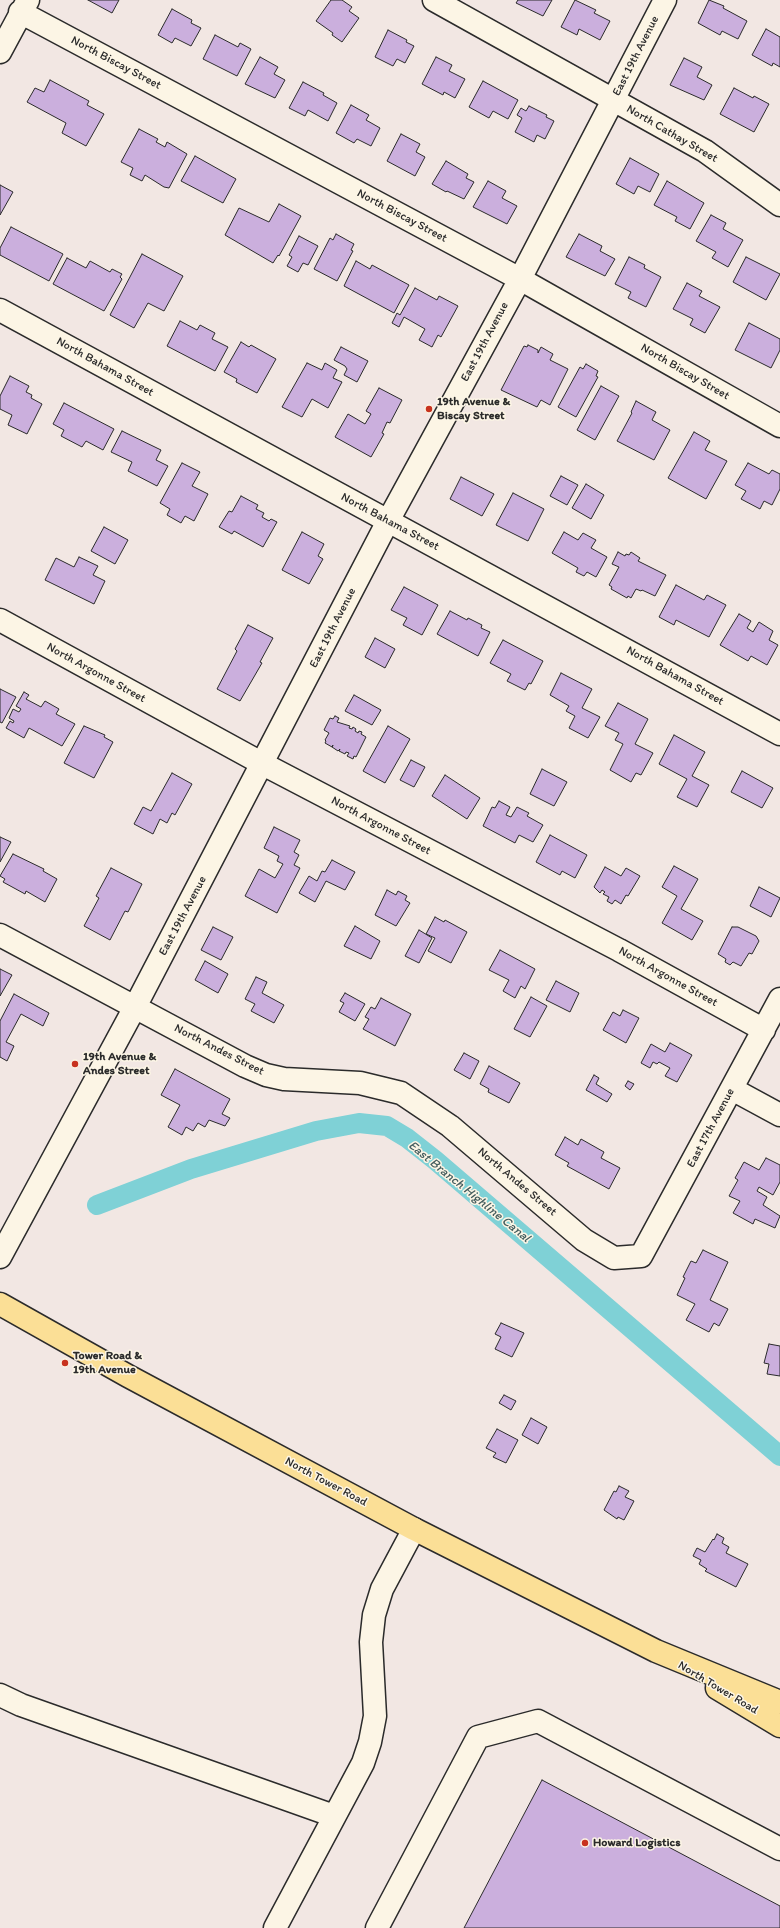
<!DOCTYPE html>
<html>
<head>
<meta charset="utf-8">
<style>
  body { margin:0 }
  canvas { display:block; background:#f2e7e3 }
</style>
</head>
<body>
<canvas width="780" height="1928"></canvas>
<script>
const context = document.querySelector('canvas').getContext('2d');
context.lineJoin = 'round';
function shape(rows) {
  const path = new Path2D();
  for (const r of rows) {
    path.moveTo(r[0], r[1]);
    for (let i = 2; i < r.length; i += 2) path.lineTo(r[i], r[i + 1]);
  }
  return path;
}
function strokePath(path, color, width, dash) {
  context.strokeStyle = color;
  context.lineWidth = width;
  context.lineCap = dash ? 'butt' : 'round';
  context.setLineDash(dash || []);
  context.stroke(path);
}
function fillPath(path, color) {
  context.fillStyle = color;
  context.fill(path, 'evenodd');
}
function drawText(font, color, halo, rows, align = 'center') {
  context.font = font + ' Itim,sans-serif';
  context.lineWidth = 3;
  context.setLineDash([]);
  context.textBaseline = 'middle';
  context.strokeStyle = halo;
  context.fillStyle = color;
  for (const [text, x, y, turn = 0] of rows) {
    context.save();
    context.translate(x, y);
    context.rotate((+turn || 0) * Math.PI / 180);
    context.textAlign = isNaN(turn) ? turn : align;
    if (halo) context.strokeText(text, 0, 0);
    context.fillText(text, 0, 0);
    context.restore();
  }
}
const canal = shape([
  [97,1205,191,1169,316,1131,359,1123,387,1126,407,1138,435,1160,780,1456]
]);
const building = shape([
  [88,0,119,0,112,13,88,0],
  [331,0,342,0,352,7,349,11,359,18,342,42,332,35,333,33,316,21,331,0],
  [518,0,552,0,543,16,516,3,518,0],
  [575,0,596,10,594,13,610,21,600,40,579,29,577,35,561,27,575,0],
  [709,0,724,6,723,8,747,21,738,39,722,31,720,35,698,23,709,0],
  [172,9,192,20,191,23,201,28,191,46,175,38,172,43,158,35,172,9],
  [766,29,780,37,780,67,773,63,772,66,752,55,766,29],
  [388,30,407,40,406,42,414,46,405,63,397,59,393,66,375,57,388,30],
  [215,35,238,47,240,43,251,49,237,76,203,59,215,35],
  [260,57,278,67,274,74,285,80,275,98,245,84,260,57],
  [436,57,452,65,449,71,465,79,455,98,444,92,443,95,422,84,436,57],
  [684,58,702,67,697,77,712,85,704,100,670,85,684,58],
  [50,80,89,101,87,105,104,114,86,146,62,133,66,123,27,102,35,88,44,92,50,80],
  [483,81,518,100,508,119,493,111,489,118,469,107,483,81],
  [303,82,324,93,323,95,337,103,328,121,308,110,305,116,289,108,303,82],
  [734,88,753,98,754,96,769,104,754,132,720,114,734,88],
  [351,105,369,115,366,120,380,128,371,146,357,139,354,143,336,133,351,105],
  [529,106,547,115,546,117,554,121,545,139,537,135,534,142,515,132,522,118,517,115,521,108,526,111,529,106],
  [139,129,158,139,156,142,165,147,167,142,187,154,169,188,164,187,145,175,142,181,130,175,133,168,121,162,139,129],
  [401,134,420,144,416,152,425,157,415,176,387,161,401,134],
  [195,156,236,179,223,203,181,181,195,156],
  [630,158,659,174,650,192,638,186,634,194,616,184,630,158],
  [446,161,468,174,466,178,474,182,464,199,447,191,446,192,432,184,446,161],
  [488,181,506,191,502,198,517,206,507,224,473,207,488,181],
  [667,181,704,203,690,229,675,221,677,217,654,205,667,181],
  [0,185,13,192,0,215,0,185],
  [279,204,301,216,279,256,278,255,273,263,225,235,239,208,269,222,279,204],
  [711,215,726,223,723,229,743,240,728,267,712,258,716,252,696,241,711,215],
  [11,227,63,254,49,281,0,255,0,248,11,227],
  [336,234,354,244,351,250,353,251,337,281,314,269,330,238,333,240,336,234],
  [579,234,602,246,600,251,615,259,605,276,566,257,579,234],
  [299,236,318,246,308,265,303,263,298,272,287,266,292,257,289,255,299,236],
  [142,254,183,276,164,311,148,303,134,328,110,315,142,254],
  [629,257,645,265,644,268,661,277,646,307,628,298,631,292,615,284,629,257],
  [746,257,780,274,766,300,733,282,746,257],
  [67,258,86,268,90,261,110,272,112,269,122,274,120,277,122,279,104,311,53,284,67,258],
  [356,261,370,269,372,265,409,285,394,313,344,286,356,261],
  [687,283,702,291,699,296,720,307,705,333,690,325,693,319,673,309,687,283],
  [415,288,437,300,439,296,458,306,441,337,438,335,432,347,419,340,425,329,404,317,399,327,392,323,397,313,400,315,415,288],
  [180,321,197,330,200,325,215,333,212,339,228,347,215,371,167,346,180,321],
  [749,323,780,339,780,350,771,368,735,350,749,323],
  [241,342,249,347,251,345,276,359,257,393,236,382,237,379,224,372,241,342],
  [528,345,538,350,538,353,541,347,553,354,550,360,568,369,550,405,541,400,537,407,501,390,524,346,527,347,528,345],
  [341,347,368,361,357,382,344,375,347,369,345,366,334,360,341,347],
  [307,363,322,370,325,363,337,370,333,378,342,382,328,408,312,399,302,417,282,407,307,363],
  [586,364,598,371,596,376,598,377,576,417,558,407,580,367,583,369,586,364],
  [10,376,29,386,26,392,32,395,31,398,42,404,27,434,8,425,12,415,0,409,0,396,10,376],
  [601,386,619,396,595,440,577,430,601,386],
  [379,388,402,400,390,423,387,422,382,433,384,434,371,457,335,437,348,414,365,424,371,414,366,411,379,388],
  [636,401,656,412,652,420,670,430,654,460,617,441,632,413,631,412,636,401],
  [64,403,114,429,103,450,86,441,82,447,61,436,64,430,53,424,64,403],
  [122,431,161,450,156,460,168,466,157,486,128,471,132,462,111,452,122,431],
  [694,432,710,441,705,450,727,461,706,499,668,478,694,432],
  [182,463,200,472,192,486,208,494,194,521,185,516,181,523,167,515,170,509,160,503,182,463],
  [748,463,769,474,772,470,780,474,780,489,772,505,764,501,760,509,741,499,746,491,735,485,748,463],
  [561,476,578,485,567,505,550,496,561,476],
  [461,477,494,494,482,516,450,499,461,477],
  [586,484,604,495,591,519,572,508,586,484],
  [513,493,544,509,528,541,496,525,513,493],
  [241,496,258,505,256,509,264,513,262,517,269,521,271,519,277,522,263,547,234,531,232,534,219,527,229,511,232,512,241,496],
  [104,527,128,540,115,564,91,551,104,527],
  [302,532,324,544,318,556,323,559,309,584,282,570,302,532],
  [564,532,578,540,583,533,596,540,591,548,607,557,596,577,587,572,584,576,576,572,578,568,552,553,564,532],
  [618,552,625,556,626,554,629,555,631,552,640,558,638,561,666,575,655,596,642,590,641,591,636,589,631,598,628,596,627,598,611,589,612,587,609,585,619,567,612,564,618,552],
  [79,557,98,566,93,575,105,581,94,604,45,580,56,558,74,567,79,557],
  [676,585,704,600,707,595,726,605,709,637,676,620,674,625,659,617,676,585],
  [404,587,438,605,422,635,403,625,407,618,391,610,404,587],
  [450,611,467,620,468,618,482,625,481,628,490,632,478,656,437,634,450,611],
  [739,614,751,621,747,628,753,632,759,622,773,631,769,640,778,645,767,665,751,656,748,661,720,645,739,614],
  [248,625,273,638,260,662,262,663,240,701,217,689,237,651,235,649,248,625],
  [375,638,395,649,385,668,365,657,375,638],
  [503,640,543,661,531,684,529,683,525,690,507,681,511,674,490,663,503,640],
  [561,673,592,689,582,708,600,717,588,738,569,728,575,716,566,711,569,706,550,695,561,673],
  [0,689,16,697,2,723,0,722,0,689],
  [24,692,29,695,26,699,41,707,45,701,59,709,56,714,75,724,62,746,29,728,24,738,6,728,10,721,13,723,14,721,9,718,13,709,19,712,21,709,16,706,24,692],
  [354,695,381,710,372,725,345,711,354,695],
  [618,703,648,719,635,744,653,753,641,775,636,773,631,782,610,770,623,744,615,740,619,733,605,726,618,703],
  [335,716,339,718,337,722,350,726,349,728,352,729,353,727,356,729,355,731,358,733,359,731,362,732,361,734,366,737,356,757,354,756,353,759,347,756,349,753,346,752,345,754,339,751,340,749,338,751,332,747,333,745,332,747,325,743,326,741,325,740,329,733,324,730,330,718,333,719,335,716],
  [84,726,105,735,104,737,113,742,94,778,64,763,84,726],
  [388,726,410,739,385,783,363,771,388,726],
  [674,735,705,752,692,776,709,785,697,807,677,797,687,779,659,764,674,735],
  [411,760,425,767,414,787,400,780,411,760],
  [542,769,567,782,554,806,530,794,542,769],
  [742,771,773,788,762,808,731,792,742,771],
  [172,773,192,784,175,815,172,813,167,823,160,819,153,834,134,824,143,807,151,811,172,773],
  [445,775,480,798,467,819,432,796,445,775],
  [499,801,510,807,506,815,511,817,517,807,529,813,527,816,543,825,533,842,519,835,515,843,483,826,492,807,495,808,499,801],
  [274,827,300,840,294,852,299,855,294,865,300,868,277,913,245,896,259,869,275,878,283,864,277,861,279,856,264,848,274,827],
  [550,835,587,855,575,878,562,871,560,875,536,862,550,835],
  [0,837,11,842,0,862,0,837],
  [13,854,44,869,43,871,57,879,45,902,26,891,25,894,3,882,5,879,0,876,13,854],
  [332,860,355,872,345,890,326,881,315,902,299,893,309,876,317,881,322,871,325,872,332,860],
  [674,866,698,879,681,909,703,921,692,940,662,923,677,896,662,887,674,866],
  [605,867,621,876,626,868,640,876,628,896,626,895,621,904,615,900,612,904,607,901,609,897,603,894,605,892,602,890,600,893,594,887,605,867],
  [111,868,142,884,128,912,125,911,110,940,84,926,99,898,96,896,111,868],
  [759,887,780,898,771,917,750,906,759,887],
  [387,890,396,895,398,891,407,896,405,900,410,903,396,926,375,915,387,890],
  [435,917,444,922,445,920,467,932,451,963,428,951,435,938,426,934,435,917],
  [355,926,380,941,371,959,344,946,355,926],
  [213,927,233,937,221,960,201,950,213,927],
  [732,927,738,927,756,936,759,941,752,954,749,953,741,966,733,962,730,965,725,962,726,959,718,954,732,927],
  [419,930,432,938,419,963,405,956,419,930],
  [500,950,535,969,525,989,521,986,515,998,503,991,509,980,489,970,500,950],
  [205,961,228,974,218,993,195,980,205,961],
  [0,969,12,975,0,996,0,969],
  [256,977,267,982,262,993,284,1005,274,1023,251,1011,255,1004,245,999,256,977],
  [556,981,579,993,570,1012,546,1000,556,981],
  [345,993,365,1004,355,1021,339,1012,344,1003,340,1001,345,993],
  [14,994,49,1013,43,1026,21,1014,6,1042,14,1046,7,1061,0,1057,0,1021,14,994],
  [531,997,547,1006,530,1037,514,1029,531,997],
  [381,998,411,1014,395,1046,363,1029,369,1019,365,1017,371,1007,375,1009,381,998],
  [623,1010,639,1018,626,1043,603,1030,613,1012,620,1016,623,1010],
  [670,1043,692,1055,677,1082,665,1076,670,1068,659,1062,657,1064,653,1062,650,1068,641,1063,651,1044,665,1052,670,1043],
  [464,1053,479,1061,470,1079,454,1070,464,1053],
  [489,1066,520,1083,509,1103,488,1092,489,1089,480,1084,489,1066],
  [175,1069,230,1099,222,1114,230,1118,225,1126,209,1120,205,1127,198,1123,193,1131,186,1127,182,1135,168,1127,180,1105,161,1095,175,1069],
  [594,1075,599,1078,596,1084,612,1094,607,1102,586,1090,594,1075],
  [628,1081,634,1084,630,1090,625,1086,628,1081],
  [565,1137,578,1145,581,1139,604,1152,601,1158,620,1168,609,1189,567,1166,569,1163,555,1155,565,1137],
  [766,1158,780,1165,780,1182,773,1195,759,1187,757,1191,767,1197,763,1205,780,1216,775,1228,755,1219,753,1224,733,1213,740,1201,729,1196,738,1180,735,1178,744,1162,759,1170,766,1158],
  [703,1250,728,1262,710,1300,728,1309,719,1326,714,1323,709,1332,686,1320,695,1304,677,1295,685,1278,683,1277,691,1261,696,1263,703,1250],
  [501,1323,524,1333,512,1357,495,1349,501,1337,495,1334,501,1323],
  [769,1344,780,1346,780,1376,767,1374,769,1364,764,1363,769,1344],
  [504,1395,516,1401,511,1410,499,1403,504,1395],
  [531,1418,547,1427,538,1444,522,1435,531,1418],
  [497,1429,518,1440,506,1463,493,1457,496,1453,486,1448,497,1429],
  [619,1486,629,1491,625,1497,634,1501,624,1520,618,1517,617,1519,604,1510,614,1491,616,1492,619,1486],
  [717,1534,724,1538,722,1543,729,1547,726,1553,748,1564,736,1587,705,1571,707,1569,699,1564,701,1560,693,1556,697,1548,705,1552,713,1539,714,1540,717,1534],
  [542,1780,780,1906,780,1928,464,1928,542,1780]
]);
const minor = shape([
  [434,0,705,151,780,205],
  [20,12,520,279,780,426],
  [0,52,28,0],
  [0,310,780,734],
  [0,620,263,764,619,950,764,1030],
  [0,935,245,1066,266,1075,284,1079,360,1083,401,1093,450,1126,584,1240,614,1258,641,1256,780,999],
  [732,1089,780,1115],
  [0,1257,135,1007,388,521,520,279,665,0],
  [0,1695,21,1705,334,1816],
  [275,1928,363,1763,370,1742,375,1716,371,1642,374,1615,382,1589,414,1529],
  [377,1928,478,1737,538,1721,780,1849]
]);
const major = shape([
  [0,1304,128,1376,414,1529,656,1651,780,1702],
  [717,1688,780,1726]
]);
const markers = [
  [429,409,4,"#c8321e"],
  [75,1064,4,"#c8321e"],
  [65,1363,4,"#c8321e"],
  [585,1843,4,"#c8321e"]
];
const streetNames = [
  ["East 19th Avenue",636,56,-63],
  ["North Biscay Street",116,63,28],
  ["North Cathay Street",672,134,30],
  ["North Biscay Street",402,216,28],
  ["East 19th Avenue",485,342,-62],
  ["North Bahama Street",105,367,29],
  ["North Biscay Street",685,372,30],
  ["North Bahama Street",390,522,28],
  ["East 19th Avenue",333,628,-63],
  ["North Argonne Street",96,673,29],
  ["North Bahama Street",675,676,29],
  ["North Argonne Street",381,826,28],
  ["East 19th Avenue",183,916,-62],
  ["North Argonne Street",668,977,29],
  ["North Andes Street",219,1050,27],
  ["East 17th Avenue",711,1128,-62],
  ["North Andes Street",517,1182,40],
  ["North Tower Road",326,1482,28],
  ["North Tower Road",718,1688,31]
];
const poiNames = [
  ["19th Avenue &",437,402],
  ["Biscay Street",437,416],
  ["19th Avenue &",83,1057],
  ["Andes Street",83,1071],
  ["Tower Road &",73,1356],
  ["19th Avenue",73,1370],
  ["Howard Logistics",593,1843]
];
const waterNames = [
  ["East Branch Highline Canal",469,1192,39]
];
strokePath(canal, '#7fd1d6', 20);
fillPath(building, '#cbafdd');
strokePath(building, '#2b2b2b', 1);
strokePath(minor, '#2b2b2b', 25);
strokePath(major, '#2b2b2b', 25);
strokePath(minor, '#fcf5e5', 22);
strokePath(major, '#fbdf96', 22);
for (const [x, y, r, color] of markers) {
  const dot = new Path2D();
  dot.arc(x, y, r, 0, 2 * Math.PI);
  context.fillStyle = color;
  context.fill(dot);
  strokePath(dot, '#fcf5e5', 1.5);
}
drawText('12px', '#2b2b2b', '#fcf5e5', streetNames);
drawText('bold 12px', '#2b2b2b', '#fcf5e5', poiNames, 'left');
drawText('italic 13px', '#445d5e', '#fcf5e5', waterNames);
</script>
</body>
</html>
